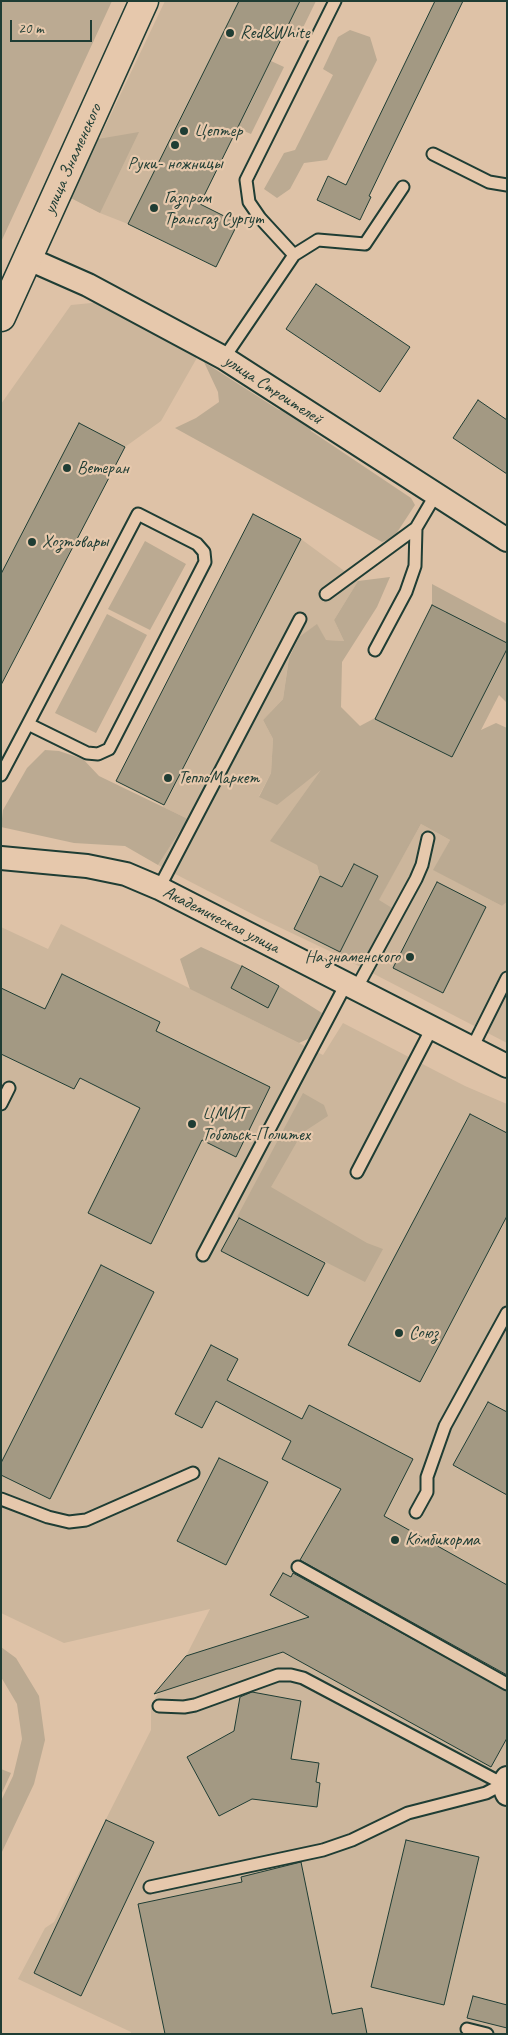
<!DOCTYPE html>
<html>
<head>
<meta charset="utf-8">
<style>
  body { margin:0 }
  #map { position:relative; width:508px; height:2035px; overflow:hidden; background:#dec2a7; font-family:Caveat,sans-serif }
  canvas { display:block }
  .frame { position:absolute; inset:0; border:2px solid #1f3d34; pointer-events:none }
  .scale { position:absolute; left:10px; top:20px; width:82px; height:22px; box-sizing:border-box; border:2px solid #1f3d34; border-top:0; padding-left:6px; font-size:15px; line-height:18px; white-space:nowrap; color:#1f3d34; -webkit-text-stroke:4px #e6c8ac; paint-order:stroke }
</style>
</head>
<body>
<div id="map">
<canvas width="508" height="2035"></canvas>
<div class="frame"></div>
<div class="scale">20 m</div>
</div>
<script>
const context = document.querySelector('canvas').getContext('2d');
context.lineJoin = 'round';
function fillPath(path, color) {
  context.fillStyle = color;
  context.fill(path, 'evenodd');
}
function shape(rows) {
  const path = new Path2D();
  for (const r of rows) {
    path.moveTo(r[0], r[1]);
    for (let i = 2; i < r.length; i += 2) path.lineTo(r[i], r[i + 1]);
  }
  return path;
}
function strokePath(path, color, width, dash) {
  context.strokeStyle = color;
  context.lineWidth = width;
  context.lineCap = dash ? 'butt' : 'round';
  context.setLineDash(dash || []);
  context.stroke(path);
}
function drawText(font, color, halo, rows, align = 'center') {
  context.font = font + ' Caveat,sans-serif';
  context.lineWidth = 4.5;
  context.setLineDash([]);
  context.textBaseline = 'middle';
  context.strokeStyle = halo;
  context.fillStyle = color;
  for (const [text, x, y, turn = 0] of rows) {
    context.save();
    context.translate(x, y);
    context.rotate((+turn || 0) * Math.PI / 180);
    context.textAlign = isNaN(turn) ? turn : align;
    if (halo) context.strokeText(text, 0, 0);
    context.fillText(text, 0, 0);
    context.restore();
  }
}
const built = shape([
  [165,1,239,1,128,224,100,213,71,198],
  [102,302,198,356,161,421,125,447,1,574,1,404,71,305],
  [301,539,358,581,334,620,344,641,325,640,317,625,299,637,289,657,283,699,263,720,273,739,271,773,259,796,323,768,317,865,320,876,294,929,340,952,344,958,260,918,158,865,188,819,163,807,164,805],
  [421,824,450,840,434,870,502,906,507,902,507,1043,349,961,361,960,378,901],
  [61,924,323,1055,343,1023,465,1086,507,1104,507,1585,339,1492,302,1558,507,1673,507,2034,131,2034,131,2032,18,1979,45,1928,54,1922,151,1730,151,1705,167,1679,186,1656,210,1609,64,1643,1,1613,1,927,48,949]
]);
const green = shape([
  [1,1,112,1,1,242],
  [300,1,316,1,297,40,284,33],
  [350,30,370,37,377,60,327,160,304,163,290,189,277,198,264,189,284,153,295,150,333,75,323,69,338,37],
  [271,61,284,67,251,134,237,128],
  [139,132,100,213,71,198,98,139],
  [204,362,279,410,289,411,309,425,311,431,411,498,415,505,394,537,382,542,175,428,196,418,219,402,218,392],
  [145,541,186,564,150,630,108,609],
  [390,577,377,607,342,662,341,707,360,726,375,718,432,605,432,584,507,624,507,703,499,695,481,730,496,723,507,728,507,902,502,906,433,870,450,840,421,824,379,900,392,908,370,954,361,960,349,961,344,958,340,952,378,876,354,864,342,887,320,876,317,865,270,841,321,770,277,805,259,797,271,773,273,739,263,720,283,699,289,658,299,637,317,624,326,640,344,641,334,620,358,581],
  [107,614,147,635,96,733,55,713],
  [45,750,59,751,83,759,99,776,188,819,158,865,125,846,74,843,1,827,3,810,27,768],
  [201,947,242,966,231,988,267,1007,279,986,322,1013,310,1038,299,1043,190,989,180,959],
  [303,1093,324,1105,328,1116,302,1133,271,1187,367,1243,383,1249,365,1282,237,1217],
  [1,1647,16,1658,39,1696,45,1740,34,1784,1,1854,1,1801,13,1776,22,1739,17,1704,1,1677],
  [1,1769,11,1773,1,1795]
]);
const building = shape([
  [239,1,300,1,200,204,238,223,216,267,128,224,239,1],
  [435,1,463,1,369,196,371,197,360,220,317,200,328,176,346,185,435,1],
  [316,284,410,347,380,392,286,329,316,284],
  [478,400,507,420,507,474,453,438,478,400],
  [79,423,125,447,1,685,1,574,79,423],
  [253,514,301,539,164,805,116,781,253,514],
  [432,605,507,643,507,649,452,757,375,719,432,605],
  [354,864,378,876,340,952,294,929,320,876,342,887,354,864],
  [437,882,486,907,443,993,393,968,437,882],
  [242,966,279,986,268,1008,231,988,242,966],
  [62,974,160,1022,156,1031,270,1087,236,1157,202,1140,151,1244,88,1213,140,1108,80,1078,74,1089,1,1054,1,988,45,1009,62,974],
  [470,1114,507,1133,507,1216,420,1382,348,1345,470,1114],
  [239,1218,325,1263,308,1296,221,1251,239,1218],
  [101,1265,154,1292,50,1499,1,1475,1,1463,101,1265],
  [211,1345,238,1359,227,1380,302,1419,309,1405,413,1459,384,1516,507,1585,507,1675,300,1560,341,1489,282,1459,291,1441,216,1401,202,1428,175,1414,211,1345],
  [488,1402,507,1412,507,1495,453,1465,488,1402],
  [219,1458,268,1482,226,1565,177,1541,219,1458],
  [283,1573,291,1577,293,1573,507,1691,507,1738,491,1767,283,1652,154,1694,186,1656,309,1617,270,1595,283,1573],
  [252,1692,301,1701,291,1759,319,1763,316,1782,320,1783,317,1807,252,1799,219,1816,187,1757,234,1731,240,1697,252,1692],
  [106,1820,154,1842,81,1996,34,1973,106,1820],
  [406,1840,479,1857,444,2005,371,1987,406,1840],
  [301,1862,332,2014,362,2008,367,2034,165,2034,138,1904,242,1882,241,1877,301,1862],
  [473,1996,507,2005,507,2028,467,2018,473,1996]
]);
const lane = shape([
  [433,154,489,182,507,185],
  [294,255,318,240,365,244,403,187],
  [224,358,294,255,260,218,249,202,246,180,335,1],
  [326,594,416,528],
  [375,650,406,592,415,566,416,528,436,494],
  [1,775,28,724,138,514,197,544,204,552,205,562,109,749,98,754,87,753,28,724],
  [159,888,300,619],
  [356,989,416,879,422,865,428,838],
  [472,1048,507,978],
  [1,1104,9,1088],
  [357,1172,432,1028],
  [203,1255,346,984],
  [1,1499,48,1517,69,1522,86,1520,193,1473],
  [416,1512,427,1492,427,1477,445,1426,507,1313],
  [298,1567,507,1684],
  [150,1887,323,1850,352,1840,408,1813,486,1793,503,1784,303,1678,291,1675,278,1675,195,1705,184,1707,159,1706],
  [467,2029,487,2034]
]);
const street = shape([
  [29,259,88,285,224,358,507,540],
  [1,858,87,866,126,874,159,888,507,1066],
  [507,1778,503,1784,507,1794]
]);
const secondary = shape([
  [1,317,144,1]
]);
const markers = [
  [230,33,5,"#1f3d34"],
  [184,131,5,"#1f3d34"],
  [175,145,5,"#1f3d34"],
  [154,208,5,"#1f3d34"],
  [67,468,5,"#1f3d34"],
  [32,542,5,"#1f3d34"],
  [168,778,5,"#1f3d34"],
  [410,957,5,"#1f3d34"],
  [192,1124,5,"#1f3d34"],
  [399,1333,5,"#1f3d34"],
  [395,1540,5,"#1f3d34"]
];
const poiNames = [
  ["Red&White",240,33],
  ["Цептер",194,131],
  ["Руки- ножницы",175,164,"center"],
  ["Газпром",164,198],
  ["Трансгаз Сургут",164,219],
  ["Ветеран",77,468],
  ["Хозтовары",42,542],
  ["ТеплоМаркет",178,778],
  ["На знаменского",400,957,"right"],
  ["ЦМИТ",202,1114],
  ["Тобольск-Политех",202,1135],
  ["Союз",409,1333],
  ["Комбикорма",405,1540]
];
const streetNames = [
  ["улица Знаменского",73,159,-66],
  ["улица Строителей",273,390,33],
  ["Академическая улица",221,920,27]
];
fillPath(built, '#ccb69c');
fillPath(green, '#bbaa92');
fillPath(building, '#a39983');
strokePath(building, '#1f3d34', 1);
strokePath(lane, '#1f3d34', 15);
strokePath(street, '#1f3d34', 26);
strokePath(secondary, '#1f3d34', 31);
strokePath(lane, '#e6c8ac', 11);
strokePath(street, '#e6c8ac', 22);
strokePath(secondary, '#e6c8ac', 28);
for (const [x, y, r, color] of markers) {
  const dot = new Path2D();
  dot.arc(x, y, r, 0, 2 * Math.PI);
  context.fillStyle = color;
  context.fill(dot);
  strokePath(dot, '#e6c8ac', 2);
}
drawText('18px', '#1f3d34', '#e6c8ac', poiNames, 'left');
drawText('18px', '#1f3d34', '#e6c8ac', streetNames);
</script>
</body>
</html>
